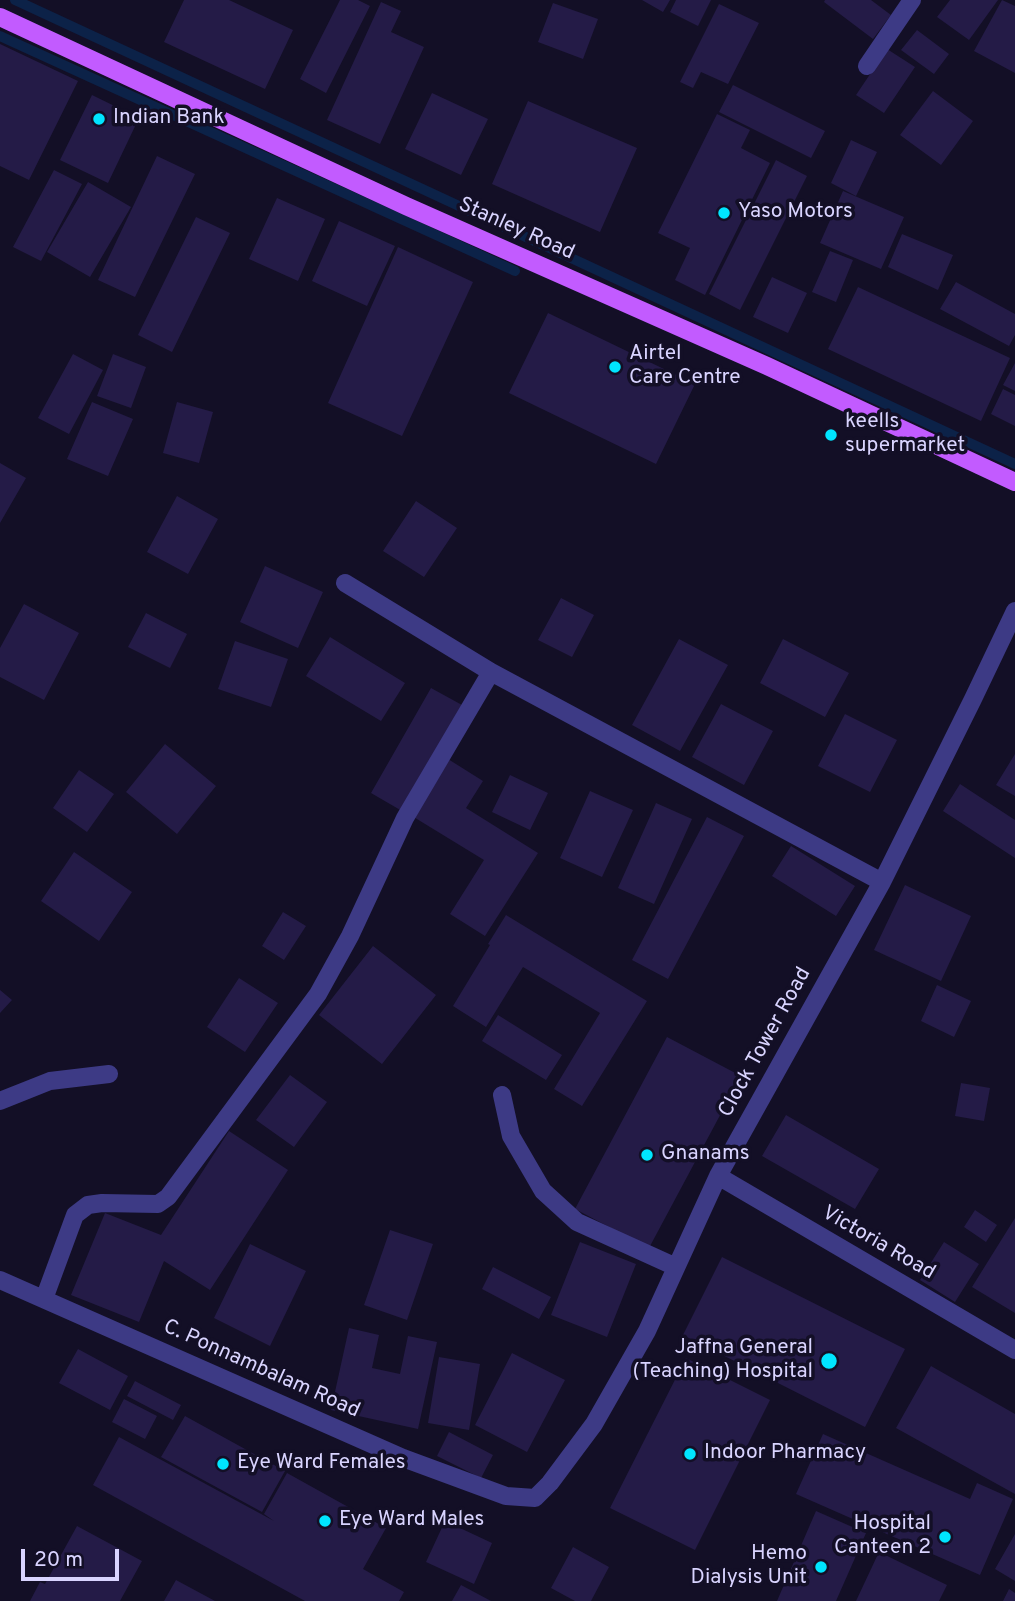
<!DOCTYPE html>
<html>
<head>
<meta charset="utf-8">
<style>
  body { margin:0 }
  #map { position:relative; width:1015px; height:1601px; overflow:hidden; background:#130f26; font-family:Overpass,sans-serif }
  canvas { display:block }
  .scale { position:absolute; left:21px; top:1549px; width:98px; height:32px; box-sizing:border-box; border:4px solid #d9d4ff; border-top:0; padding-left:9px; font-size:21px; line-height:24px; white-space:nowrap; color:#d9d4ff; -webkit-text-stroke:5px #130f26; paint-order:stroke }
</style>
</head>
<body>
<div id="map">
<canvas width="1015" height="1601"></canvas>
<div class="scale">20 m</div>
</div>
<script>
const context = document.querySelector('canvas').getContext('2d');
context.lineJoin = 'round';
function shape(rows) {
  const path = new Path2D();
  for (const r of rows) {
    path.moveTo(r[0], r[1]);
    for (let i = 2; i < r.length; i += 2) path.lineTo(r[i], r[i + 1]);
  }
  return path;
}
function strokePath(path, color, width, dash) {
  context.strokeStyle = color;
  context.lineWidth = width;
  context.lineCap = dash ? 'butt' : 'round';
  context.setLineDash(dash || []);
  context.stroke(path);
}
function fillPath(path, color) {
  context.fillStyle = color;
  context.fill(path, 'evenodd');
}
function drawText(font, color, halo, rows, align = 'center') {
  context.font = font + ' Overpass,sans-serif';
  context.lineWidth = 7;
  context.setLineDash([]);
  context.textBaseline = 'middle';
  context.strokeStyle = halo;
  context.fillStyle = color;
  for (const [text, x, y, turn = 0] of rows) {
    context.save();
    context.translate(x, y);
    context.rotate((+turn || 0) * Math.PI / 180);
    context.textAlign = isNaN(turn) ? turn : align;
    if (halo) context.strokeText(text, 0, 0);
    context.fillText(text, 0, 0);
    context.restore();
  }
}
const stream = shape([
  [15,0,1015,464],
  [0,36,515,271]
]);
const building = shape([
  [184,0,229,0,293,30,265,89,164,42],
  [340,0,358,0,370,6,326,93,300,79],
  [642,0,670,0,663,12],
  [676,0,711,0,698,26,670,12],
  [825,0,871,0,891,15,873,39,824,2],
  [950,0,998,0,969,40,937,17],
  [1002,0,1015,6,1015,73,974,51],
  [381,2,401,11,391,32,424,47,380,144,327,120],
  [553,3,598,19,583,59,538,42],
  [719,4,759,23,728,84,701,72,693,88,680,82],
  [917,30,949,54,934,74,901,50],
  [0,44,78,81,29,180,0,166],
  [887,49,915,67,884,113,856,95],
  [733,85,825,131,811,158,719,112],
  [933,91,973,121,941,165,900,135],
  [432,93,488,119,461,175,405,149],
  [92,95,139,118,108,183,60,160],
  [528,101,637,148,600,232,492,184],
  [717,114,750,130,741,148,770,163,705,295,675,280,690,248,658,233],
  [851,140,877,152,856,196,831,183],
  [157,156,195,174,135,297,98,280],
  [776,160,807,176,740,310,709,294],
  [54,170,82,184,41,261,13,247],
  [88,182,131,207,90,277,47,252],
  [843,191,904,217,881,269,820,243],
  [277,198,325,219,298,281,249,259],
  [196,217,230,233,172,352,138,335],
  [339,221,395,246,367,306,312,281],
  [902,234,953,255,938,290,888,267],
  [398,247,473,282,402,436,328,403],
  [830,251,853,260,836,302,812,292],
  [772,277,807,293,788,333,753,317],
  [956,282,1015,314,1015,335,1009,346,940,309],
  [858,287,1010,358,981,421,828,349],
  [548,313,695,384,656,464,509,393],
  [73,354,103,370,69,434,38,418],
  [113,354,146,367,131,408,97,396],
  [1015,363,1015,391,1003,385],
  [1003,389,1015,395,1015,426,991,414],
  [92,402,133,419,108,476,67,459],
  [177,402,213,412,199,463,163,453],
  [0,463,26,478,0,523],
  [177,496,218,519,188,574,147,552],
  [416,501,457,528,424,577,383,551],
  [265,566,323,592,298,648,240,622],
  [561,598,594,615,572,657,538,640],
  [24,604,79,633,44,700,0,677,0,648],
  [146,613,187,634,170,668,128,647],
  [330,637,405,683,381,721,306,676],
  [679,639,728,665,680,751,632,725],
  [783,639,849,673,825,717,760,683],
  [235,641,288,659,271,707,218,689],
  [431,688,462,705,402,811,371,793],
  [721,704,773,731,744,785,692,757],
  [845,714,897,740,870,792,818,766],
  [165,744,216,786,177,834,126,792],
  [1015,754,1015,796,996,785],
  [448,759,483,781,466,808,538,853,485,936,450,914,484,860,412,816],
  [79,770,114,794,87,832,53,808],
  [510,775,548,793,530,830,492,812],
  [960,784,1015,820,1015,858,943,811],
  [590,791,633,810,602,877,560,858],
  [656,803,692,819,654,904,618,888],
  [707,817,744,836,668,979,632,960],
  [791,846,855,886,836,916,772,876],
  [74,852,132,892,99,941,41,901],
  [905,885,971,916,941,981,874,950],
  [283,912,306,926,284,960,262,946],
  [506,915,647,1001,582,1106,554,1089,600,1013,523,967,486,1027,453,1006,490,945,488,944],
  [373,946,436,995,382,1064,319,1015],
  [239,978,278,1003,245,1052,207,1027],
  [937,985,971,1001,954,1037,921,1021],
  [0,990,12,1000,0,1013],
  [498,1015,562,1055,546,1080,482,1041],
  [667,1037,741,1076,649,1248,575,1209],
  [290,1075,327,1102,294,1147,256,1120],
  [961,1083,990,1088,984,1121,955,1116],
  [786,1115,879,1169,855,1209,762,1156],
  [229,1131,288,1170,210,1290,164,1261,139,1322,71,1295,105,1213,161,1235],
  [975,1210,997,1225,986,1242,964,1227],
  [1015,1218,1015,1313,972,1287],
  [390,1230,433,1244,407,1320,364,1305],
  [580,1242,636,1264,607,1337,551,1315],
  [944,1242,979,1264,955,1302,920,1280],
  [250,1244,306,1271,270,1346,214,1318],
  [722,1257,905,1349,865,1427,683,1335],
  [493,1267,551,1297,539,1319,482,1289],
  [349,1328,379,1335,372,1368,400,1374,408,1336,437,1342,418,1429,331,1410],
  [78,1349,128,1376,110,1410,59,1383],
  [512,1353,565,1380,527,1452,475,1425],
  [439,1357,480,1364,469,1430,428,1423],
  [686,1358,770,1400,695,1550,610,1508],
  [931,1366,1015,1414,1015,1494,896,1428],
  [135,1381,181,1405,173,1420,127,1396],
  [124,1399,157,1416,145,1439,112,1422],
  [185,1416,285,1471,262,1512,161,1457],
  [449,1432,493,1455,481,1478,437,1456],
  [823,1434,970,1499,977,1483,1013,1499,980,1575,796,1494],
  [119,1437,274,1521,264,1514,287,1473,386,1528,363,1569,404,1592,399,1601,305,1601,93,1485],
  [816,1511,866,1533,836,1601,777,1601],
  [445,1521,492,1543,474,1584,426,1562],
  [77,1526,142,1561,120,1601,30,1601,40,1582,45,1584],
  [1015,1534,1015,1581,995,1569],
  [573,1547,609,1567,591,1601,575,1601,551,1588],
  [879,1552,947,1585,939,1601,856,1601],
  [176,1580,215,1601,164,1601],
  [461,1585,491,1601,452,1601],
  [1009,1589,1015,1593,1015,1601,1003,1601]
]);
const minor = shape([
  [867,66,912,0],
  [345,583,491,672,882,882],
  [502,1095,511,1136,543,1191,577,1222,676,1267],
  [0,1101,50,1081,109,1074],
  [718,1176,1015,1350],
  [0,1280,403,1458,506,1496,535,1498,550,1483,594,1424,647,1331,718,1176,882,882,973,699,1015,611],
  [44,1299,75,1215,88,1205,102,1203,158,1204,168,1197,318,994,350,936,405,818,491,672]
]);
const major = shape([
  [0,17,406,206,767,366,1015,482]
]);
const markers = [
  [99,119,7,"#00e5ff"],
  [724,213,7,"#00e5ff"],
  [615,367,7,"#00e5ff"],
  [831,435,7,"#00e5ff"],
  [647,1155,7,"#00e5ff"],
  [829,1361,9,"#00e5ff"],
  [690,1454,7,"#00e5ff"],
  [223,1464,7,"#00e5ff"],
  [325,1521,7,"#00e5ff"],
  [945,1537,7,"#00e5ff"],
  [821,1567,7,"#00e5ff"]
];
const poiNames = [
  ["Indian Bank",113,119],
  ["Yaso Motors",738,213],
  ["Airtel",629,355],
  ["Care Centre",629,379],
  ["keells",845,423],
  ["supermarket",845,447],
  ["Gnanams",661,1155],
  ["Jaffna General",813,1349,"right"],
  ["(Teaching) Hospital",813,1373,"right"],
  ["Indoor Pharmacy",704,1454],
  ["Eye Ward Females",237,1464],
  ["Eye Ward Males",339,1521],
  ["Hospital",931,1525,"right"],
  ["Canteen 2",931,1549,"right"],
  ["Hemo",807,1555,"right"],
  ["Dialysis Unit",807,1579,"right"]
];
const streetNames = [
  ["Stanley Road",516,230,24],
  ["Clock Tower Road",766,1043,-61],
  ["Victoria Road",878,1244,30],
  ["C. Ponnambalam Road",261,1370,24]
];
strokePath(stream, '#0c2248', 10);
fillPath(building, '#241b47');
strokePath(minor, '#3d3a85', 18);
strokePath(major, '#c25bff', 18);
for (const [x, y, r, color] of markers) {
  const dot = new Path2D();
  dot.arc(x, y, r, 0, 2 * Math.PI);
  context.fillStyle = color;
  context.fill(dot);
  strokePath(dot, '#130f26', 2.5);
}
drawText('21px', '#d9d4ff', '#130f26', poiNames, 'left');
drawText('21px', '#d9d4ff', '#130f26', streetNames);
</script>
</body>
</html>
